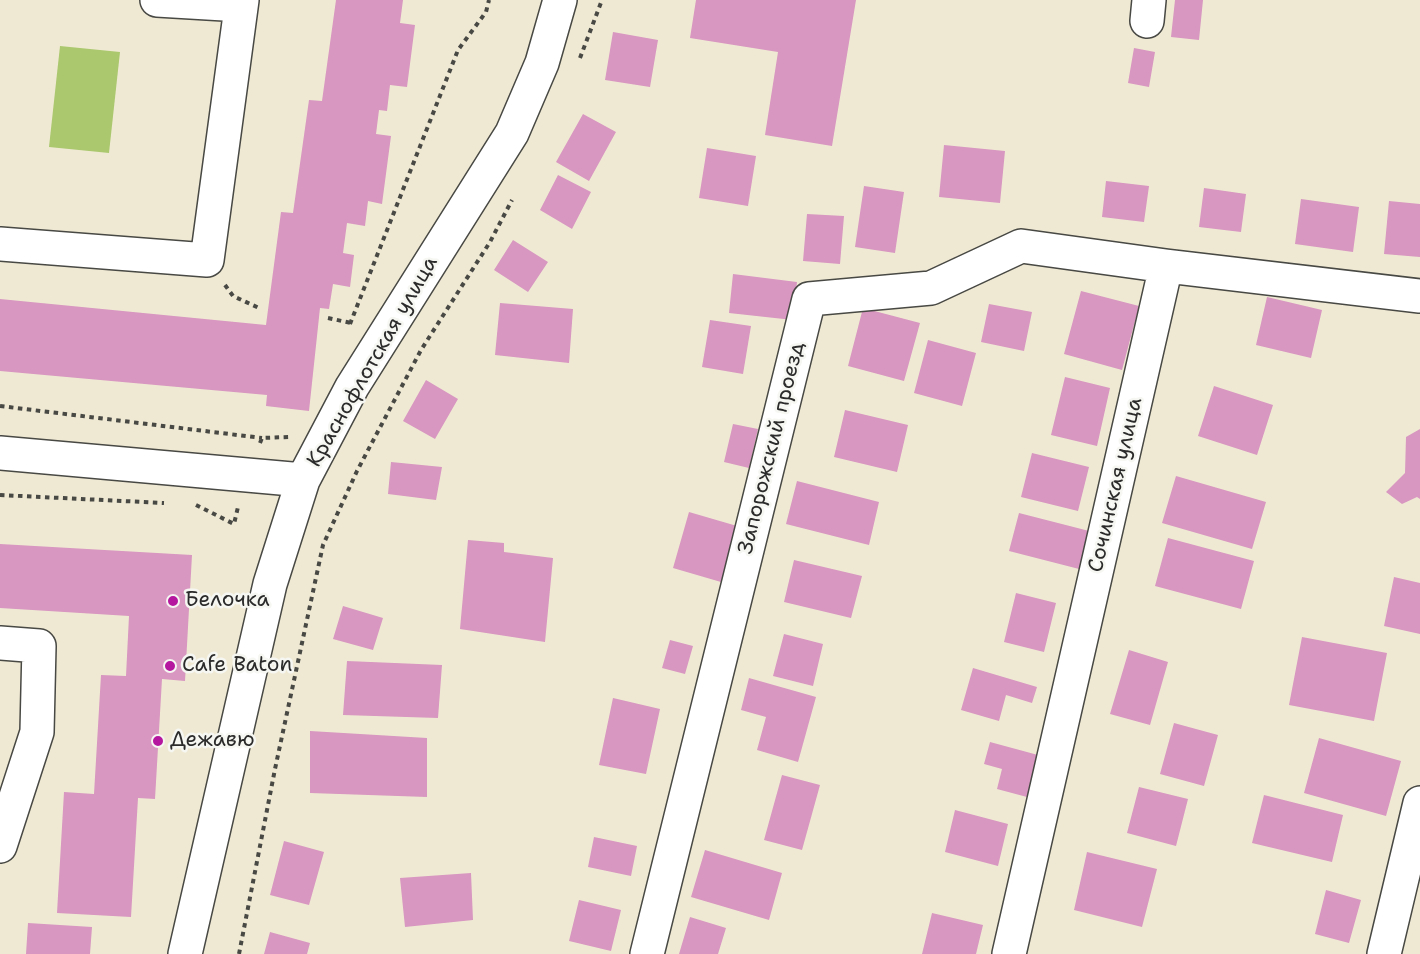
<!DOCTYPE html>
<html>
<head>
<meta charset="utf-8">
<style>
  body { margin:0 }
  canvas { display:block; background:#efe9d3 }
</style>
</head>
<body>
<canvas width="1420" height="954"></canvas>
<script>
const context = document.querySelector('canvas').getContext('2d');
context.lineJoin = 'round';
function fillPath(path, color) {
  context.fillStyle = color;
  context.fill(path, 'evenodd');
}
function shape(rows) {
  const path = new Path2D();
  for (const r of rows) {
    path.moveTo(r[0], r[1]);
    for (let i = 2; i < r.length; i += 2) path.lineTo(r[i], r[i + 1]);
  }
  return path;
}
function strokePath(path, color, width, dash) {
  context.strokeStyle = color;
  context.lineWidth = width;
  context.lineCap = dash ? 'butt' : 'round';
  context.setLineDash(dash || []);
  context.stroke(path);
}
function drawText(font, color, halo, rows, align = 'center') {
  context.font = font + ' "Shantell Sans",sans-serif';
  context.lineWidth = 5;
  context.setLineDash([]);
  context.textBaseline = 'middle';
  context.strokeStyle = halo;
  context.fillStyle = color;
  for (const [text, x, y, turn = 0] of rows) {
    context.save();
    context.translate(x, y);
    context.rotate((+turn || 0) * Math.PI / 180);
    context.textAlign = isNaN(turn) ? turn : align;
    if (halo) context.strokeText(text, 0, 0);
    context.fillText(text, 0, 0);
    context.restore();
  }
}
const green = shape([
  [60,46,120,52,109,153,49,147]
]);
const building = shape([
  [336,0,403,0,400,23,415,25,407,87,390,85,387,111,379,110,376,134,391,136,382,204,368,201,365,226,347,223,343,253,354,255,350,287,333,284,329,309,320,308,309,411,266,406,267,395,0,371,0,299,266,325,281,212,293,213,309,100,322,101],
  [696,0,856,0,832,146,765,135,778,52,690,38],
  [1175,0,1203,0,1199,40,1171,37],
  [613,32,658,40,650,87,605,80],
  [1134,48,1155,52,1149,87,1128,83],
  [583,114,616,132,589,181,556,162],
  [944,145,1005,151,1000,203,939,197],
  [707,148,756,156,748,206,699,198],
  [558,175,591,192,572,229,540,210],
  [1106,181,1149,186,1144,222,1102,217],
  [864,186,904,192,895,253,855,247],
  [1204,188,1246,194,1241,232,1199,227],
  [1301,199,1359,207,1353,252,1295,244],
  [1389,201,1420,204,1420,257,1384,254],
  [807,214,844,216,840,264,803,261],
  [513,240,548,262,528,292,494,270],
  [733,274,797,282,793,320,729,313],
  [1081,291,1139,306,1122,370,1064,354],
  [1267,297,1322,310,1311,358,1256,345],
  [500,303,573,309,569,363,495,355],
  [989,304,1032,312,1024,351,981,342],
  [863,308,920,323,904,381,848,366],
  [710,320,751,326,743,374,702,367],
  [928,340,976,353,962,406,914,393],
  [1065,377,1110,388,1097,446,1051,435],
  [426,380,458,399,435,439,403,421],
  [1214,386,1273,405,1257,455,1198,436],
  [845,410,908,425,897,472,834,457],
  [733,424,758,429,749,468,724,462],
  [1420,429,1420,499,1417,497,1402,504,1386,492,1405,473,1406,437],
  [1032,453,1089,467,1078,511,1021,497],
  [391,462,442,467,436,500,388,494],
  [1176,476,1266,502,1252,549,1162,523],
  [797,481,879,502,869,545,786,524],
  [689,512,737,526,721,582,673,568],
  [1019,513,1093,532,1083,570,1009,551],
  [1168,538,1254,561,1241,609,1155,586],
  [468,540,504,543,504,552,553,558,545,642,460,629],
  [0,544,192,555,185,681,162,679,155,799,138,798,131,917,57,913,64,792,94,794,101,675,126,676,129,616,0,608],
  [794,560,862,576,851,618,784,602],
  [1394,577,1420,583,1420,634,1384,626],
  [1016,593,1056,603,1044,652,1004,642],
  [343,606,383,618,373,650,333,639],
  [784,634,823,644,813,686,773,676],
  [1302,637,1387,653,1374,721,1289,705],
  [670,640,693,646,685,674,662,668],
  [1129,650,1168,662,1150,725,1110,714],
  [347,661,442,665,438,718,343,715],
  [973,668,1037,687,1032,703,1006,695,999,721,961,710],
  [749,678,816,697,798,762,757,750,766,717,741,710],
  [613,698,660,709,646,774,599,765],
  [1174,723,1218,735,1204,786,1160,774],
  [310,731,427,738,427,797,310,793],
  [1319,738,1401,761,1386,816,1304,793],
  [990,742,1038,755,1027,797,997,789,1002,769,984,764],
  [782,775,820,785,802,850,764,840],
  [1139,787,1188,799,1176,846,1127,833],
  [1264,795,1343,815,1332,862,1252,843],
  [955,810,1008,824,998,866,945,852],
  [594,837,637,846,631,876,588,867],
  [284,841,324,852,309,905,270,895],
  [705,850,782,873,769,920,691,897],
  [1087,852,1157,869,1142,927,1074,910],
  [471,873,473,920,405,927,400,878],
  [1326,890,1361,900,1349,943,1315,934],
  [579,900,621,910,611,951,569,941],
  [932,913,983,925,976,954,922,954],
  [690,917,726,928,718,954,679,954],
  [28,923,92,927,90,954,26,954],
  [270,932,310,943,307,954,264,954]
]);
const path = shape([
  [580,58,602,0],
  [225,285,233,296,259,308],
  [328,318,351,323],
  [350,324,458,50,486,12,489,0],
  [0,406,262,438],
  [260,443,262,438,289,437],
  [0,495,164,503],
  [196,505,234,524,238,507],
  [239,954,275,769,323,545,357,471,421,350,490,242,512,200]
]);
const minor = shape([
  [157,0,241,5],
  [1147,21,1149,0],
  [0,244,207,260,242,0],
  [0,453,303,480],
  [0,643,39,646,37,732,0,846],
  [185,954,270,584,303,480,352,387,512,133,542,63,560,0],
  [647,954,809,299,931,288,1021,246,1166,266,1420,296],
  [1009,954,1166,266],
  [1384,954,1420,803]
]);
const markers = [
  [173,601,6,"#b5179e"],
  [170,666,6,"#b5179e"],
  [158,741,6,"#b5179e"]
];
const streetNames = [
  ["Краснофлотская улица",373,362,-60],
  ["Запорожский проезд",772,448,-76],
  ["Сочинская улица",1116,485,-77]
];
const poiNames = [
  ["Белочка",185,601],
  ["Cafe Baton",182,666],
  ["Дежавю",170,741]
];
fillPath(green, '#abc86f');
fillPath(building, '#d897c0');
strokePath(minor, '#484844', 36);
strokePath(path, '#484844', 4, [4.5, 4.5]);
strokePath(minor, '#fff', 33);
for (const [x, y, r, color] of markers) {
  const dot = new Path2D();
  dot.arc(x, y, r, 0, 2 * Math.PI);
  context.fillStyle = color;
  context.fill(dot);
  strokePath(dot, '#f6f6f2', 2);
}
drawText('21px', '#2b2b2b', '#f6f6f2', streetNames);
drawText('21px', '#2b2b2b', '#f6f6f2', poiNames, 'left');
</script>
</body>
</html>
